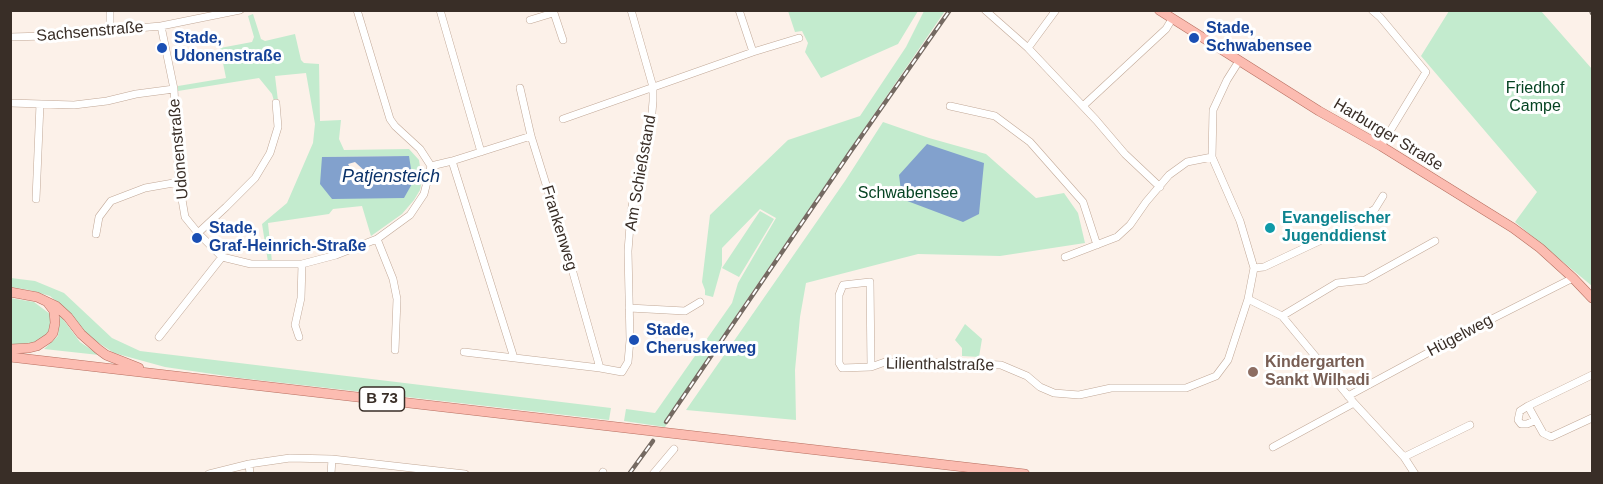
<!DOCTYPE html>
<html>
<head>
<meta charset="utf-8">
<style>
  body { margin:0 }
  #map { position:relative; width:1603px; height:484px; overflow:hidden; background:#fcf1e9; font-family:Arial,sans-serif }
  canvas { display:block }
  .frame { position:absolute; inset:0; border:12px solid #392e27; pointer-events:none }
</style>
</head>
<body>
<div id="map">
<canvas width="1603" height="484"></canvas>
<div class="frame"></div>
</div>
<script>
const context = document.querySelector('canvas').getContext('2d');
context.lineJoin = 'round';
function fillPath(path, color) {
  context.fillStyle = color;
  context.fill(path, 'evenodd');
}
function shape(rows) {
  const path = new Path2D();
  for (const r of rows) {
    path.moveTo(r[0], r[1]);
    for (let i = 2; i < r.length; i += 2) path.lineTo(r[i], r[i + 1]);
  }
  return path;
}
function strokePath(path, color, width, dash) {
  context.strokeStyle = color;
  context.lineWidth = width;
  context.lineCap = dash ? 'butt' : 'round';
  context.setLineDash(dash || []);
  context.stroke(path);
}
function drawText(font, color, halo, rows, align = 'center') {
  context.font = font + ' Arial,sans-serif';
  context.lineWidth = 6;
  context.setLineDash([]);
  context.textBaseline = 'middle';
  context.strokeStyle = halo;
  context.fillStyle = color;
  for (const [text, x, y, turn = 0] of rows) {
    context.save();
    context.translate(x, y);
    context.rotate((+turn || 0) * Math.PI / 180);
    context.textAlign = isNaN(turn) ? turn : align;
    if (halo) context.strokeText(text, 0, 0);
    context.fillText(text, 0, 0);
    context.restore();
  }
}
const green = shape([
  [788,11,788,10,918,11,898,44,821,78,805,52,808,43,802,31,795,32],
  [924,11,945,11,741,308,665,427,624,421,626,409,655,413,732,303,738,283,776,218,760,209,722,248,722,265,713,297,705,295,705,290,702,282,710,215,788,140,860,116,906,47],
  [1449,11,1541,11,1592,69,1592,286,1515,222,1537,192,1421,56],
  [253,14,261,39,265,41,295,34,301,60,304,63,319,64,320,121,341,120,339,139,344,150,409,149,419,160,422,180,420,190,414,200,402,214,371,236,362,206,333,209,329,214,268,223,272,262,268,262,262,224,287,203,313,143,315,124,306,73,275,76,278,101,274,101,272,94,259,78,178,91,178,86,226,78,220,48,252,42,254,37,248,16],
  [409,156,332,199,323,157],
  [883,122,929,138,986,154,1036,198,1064,193,1078,213,1085,243,1000,256,918,254,806,283,800,317,795,370,796,420,686,410,845,181],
  [760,211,774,219,739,277,722,268],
  [11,278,35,281,64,293,112,338,140,351,611,408,609,420,240,378,165,367,114,353,88,336,63,307,50,296,29,290,11,287],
  [10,298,34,302,50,314,50,331,38,343,11,347],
  [60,315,80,342,99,355,44,349,58,336],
  [965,324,982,339,979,357,962,356,962,348,955,340]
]);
const water = shape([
  [927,144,984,163,979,214,963,222,902,199,899,175],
  [409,156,413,182,404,198,332,199,320,184,322,157],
  [355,162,367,173,358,180,348,164]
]);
const minor = shape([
  [110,10,110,31],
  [357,10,390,119,395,126,420,149,431,166],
  [440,10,481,152],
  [553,10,563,40],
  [739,10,753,52],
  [985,10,1028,48,1096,120,1125,154,1160,187],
  [1372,10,1380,17,1426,72,1381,146],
  [530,20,553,13],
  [161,26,174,89,179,182,185,217,198,233,222,257,251,264,302,264,336,255,377,239,410,215,424,194,431,166],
  [10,37,46,36,161,26,240,10],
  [1028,48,1056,10],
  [1239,61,1227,80,1213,110,1212,157,1240,221,1254,268,1248,299,1282,316,1354,403,1404,457,1415,474],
  [520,88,531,136,568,255,600,368],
  [10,103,74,105,107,101,136,94,174,89],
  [950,106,995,116,1030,142,1083,202,1097,245],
  [1083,106,1166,29,1172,19],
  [563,119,753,52,799,38],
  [452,161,514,358],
  [431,166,452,161,531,136],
  [36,199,40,104],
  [198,233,226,207,255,178,270,153,278,127,276,103],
  [96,234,99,217,111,201,145,188,179,182],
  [377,239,393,279,397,299,395,350],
  [1065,257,1117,237,1130,225,1146,202,1169,175,1187,162,1212,157],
  [1254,268,1264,267,1330,236,1375,209,1383,196],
  [629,308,685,311,700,302],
  [1282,316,1337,283,1365,280,1435,241],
  [159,337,222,257],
  [299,337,295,325,301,298,302,264],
  [464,352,600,368,622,372,628,362,630,340,628,251,631,213,634,195,651,124,653,101,653,87,631,10],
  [871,367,870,282,843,285,839,295,839,363,842,368,871,367,885,362,959,363,1001,365,1027,376,1040,387,1054,393,1079,395,1111,388,1186,388,1216,376,1228,360,1248,299],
  [1592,375,1528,406,1543,433,1551,437,1592,418],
  [1348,396,1472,329,1573,278],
  [1528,406,1520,411,1518,420,1521,424,1527,424,1534,421,1535,419],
  [1273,447,1354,403],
  [1404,457,1470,425],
  [249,464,250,474],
  [209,474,249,464,290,458,332,459,465,474],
  [331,474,332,459],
  [602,474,603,472],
  [653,474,674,449]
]);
const major = shape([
  [1159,10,1319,111,1381,146,1513,228,1540,248,1573,278,1592,298],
  [10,292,37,297,56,306,68,317,81,334,98,349,106,355,139,368],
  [10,349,29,348,37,346,49,338,53,333,55,323,54,311,48,303],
  [10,357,1025,474]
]);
const rail = shape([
  [1591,10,1592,13],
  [666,422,851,151,950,10],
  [629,474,653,441]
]);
const markers = [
  [1194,38,6,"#1a4fb4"],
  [162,48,6,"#1a4fb4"],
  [1270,228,6,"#0f9aa8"],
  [197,238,6,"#1a4fb4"],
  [634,340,6,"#1a4fb4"],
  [1253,372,6,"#8d6e63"]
];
const shields = [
  [382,399,45]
];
const shieldNames = [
  ["B 73",382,399]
];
const transitNames = [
  ["Stade,",1206,29],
  ["Schwabensee",1206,47],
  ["Stade,",174,39],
  ["Udonenstraße",174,57],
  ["Stade,",209,229],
  ["Graf-Heinrich-Straße",209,247],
  ["Stade,",646,331],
  ["Cheruskerweg",646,349]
];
const streetNames = [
  ["Sachsenstraße",90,32,-5],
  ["Harburger Straße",1388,135,31],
  ["Udonenstraße",179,149,-95],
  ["Am Schießstand",641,173,-80],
  ["Frankenweg",559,228,73],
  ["Hügelweg",1460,336,-28],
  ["Lilienthalstraße",940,365,1]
];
const parkNames = [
  ["Friedhof",1535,89],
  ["Campe",1535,107],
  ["Schwabensee",908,194]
];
const cultureNames = [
  ["Evangelischer",1282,219],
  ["Jugenddienst",1282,237]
];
const educationNames = [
  ["Kindergarten",1265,363],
  ["Sankt Wilhadi",1265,381]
];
const waterNames = [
  ["Patjensteich",391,177]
];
fillPath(green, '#c3ebce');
fillPath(water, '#82a1cd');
strokePath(minor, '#c1a897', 8);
strokePath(major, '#b66e5f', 10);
strokePath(minor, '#fff', 7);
strokePath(major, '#fcbcb1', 9);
strokePath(rail, '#756a62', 4.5);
strokePath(rail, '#fff', 2, [7]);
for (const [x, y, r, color] of markers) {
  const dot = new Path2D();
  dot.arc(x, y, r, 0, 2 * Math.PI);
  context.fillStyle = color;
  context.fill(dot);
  strokePath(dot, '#fff', 2);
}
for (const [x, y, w] of shields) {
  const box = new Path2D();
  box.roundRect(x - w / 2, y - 12, w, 24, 4.5);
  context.fillStyle = '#fff';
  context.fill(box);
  strokePath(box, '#392e27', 1.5);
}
drawText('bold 15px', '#392e27', null, shieldNames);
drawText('bold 16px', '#164399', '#fff', transitNames, 'left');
drawText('16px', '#392e27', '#fff', streetNames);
drawText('16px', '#054322', '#fff', parkNames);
drawText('bold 16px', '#0d838f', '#fff', cultureNames, 'left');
drawText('bold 16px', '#785e54', '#fff', educationNames, 'left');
drawText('italic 18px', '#0c336a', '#fff', waterNames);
</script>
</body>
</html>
